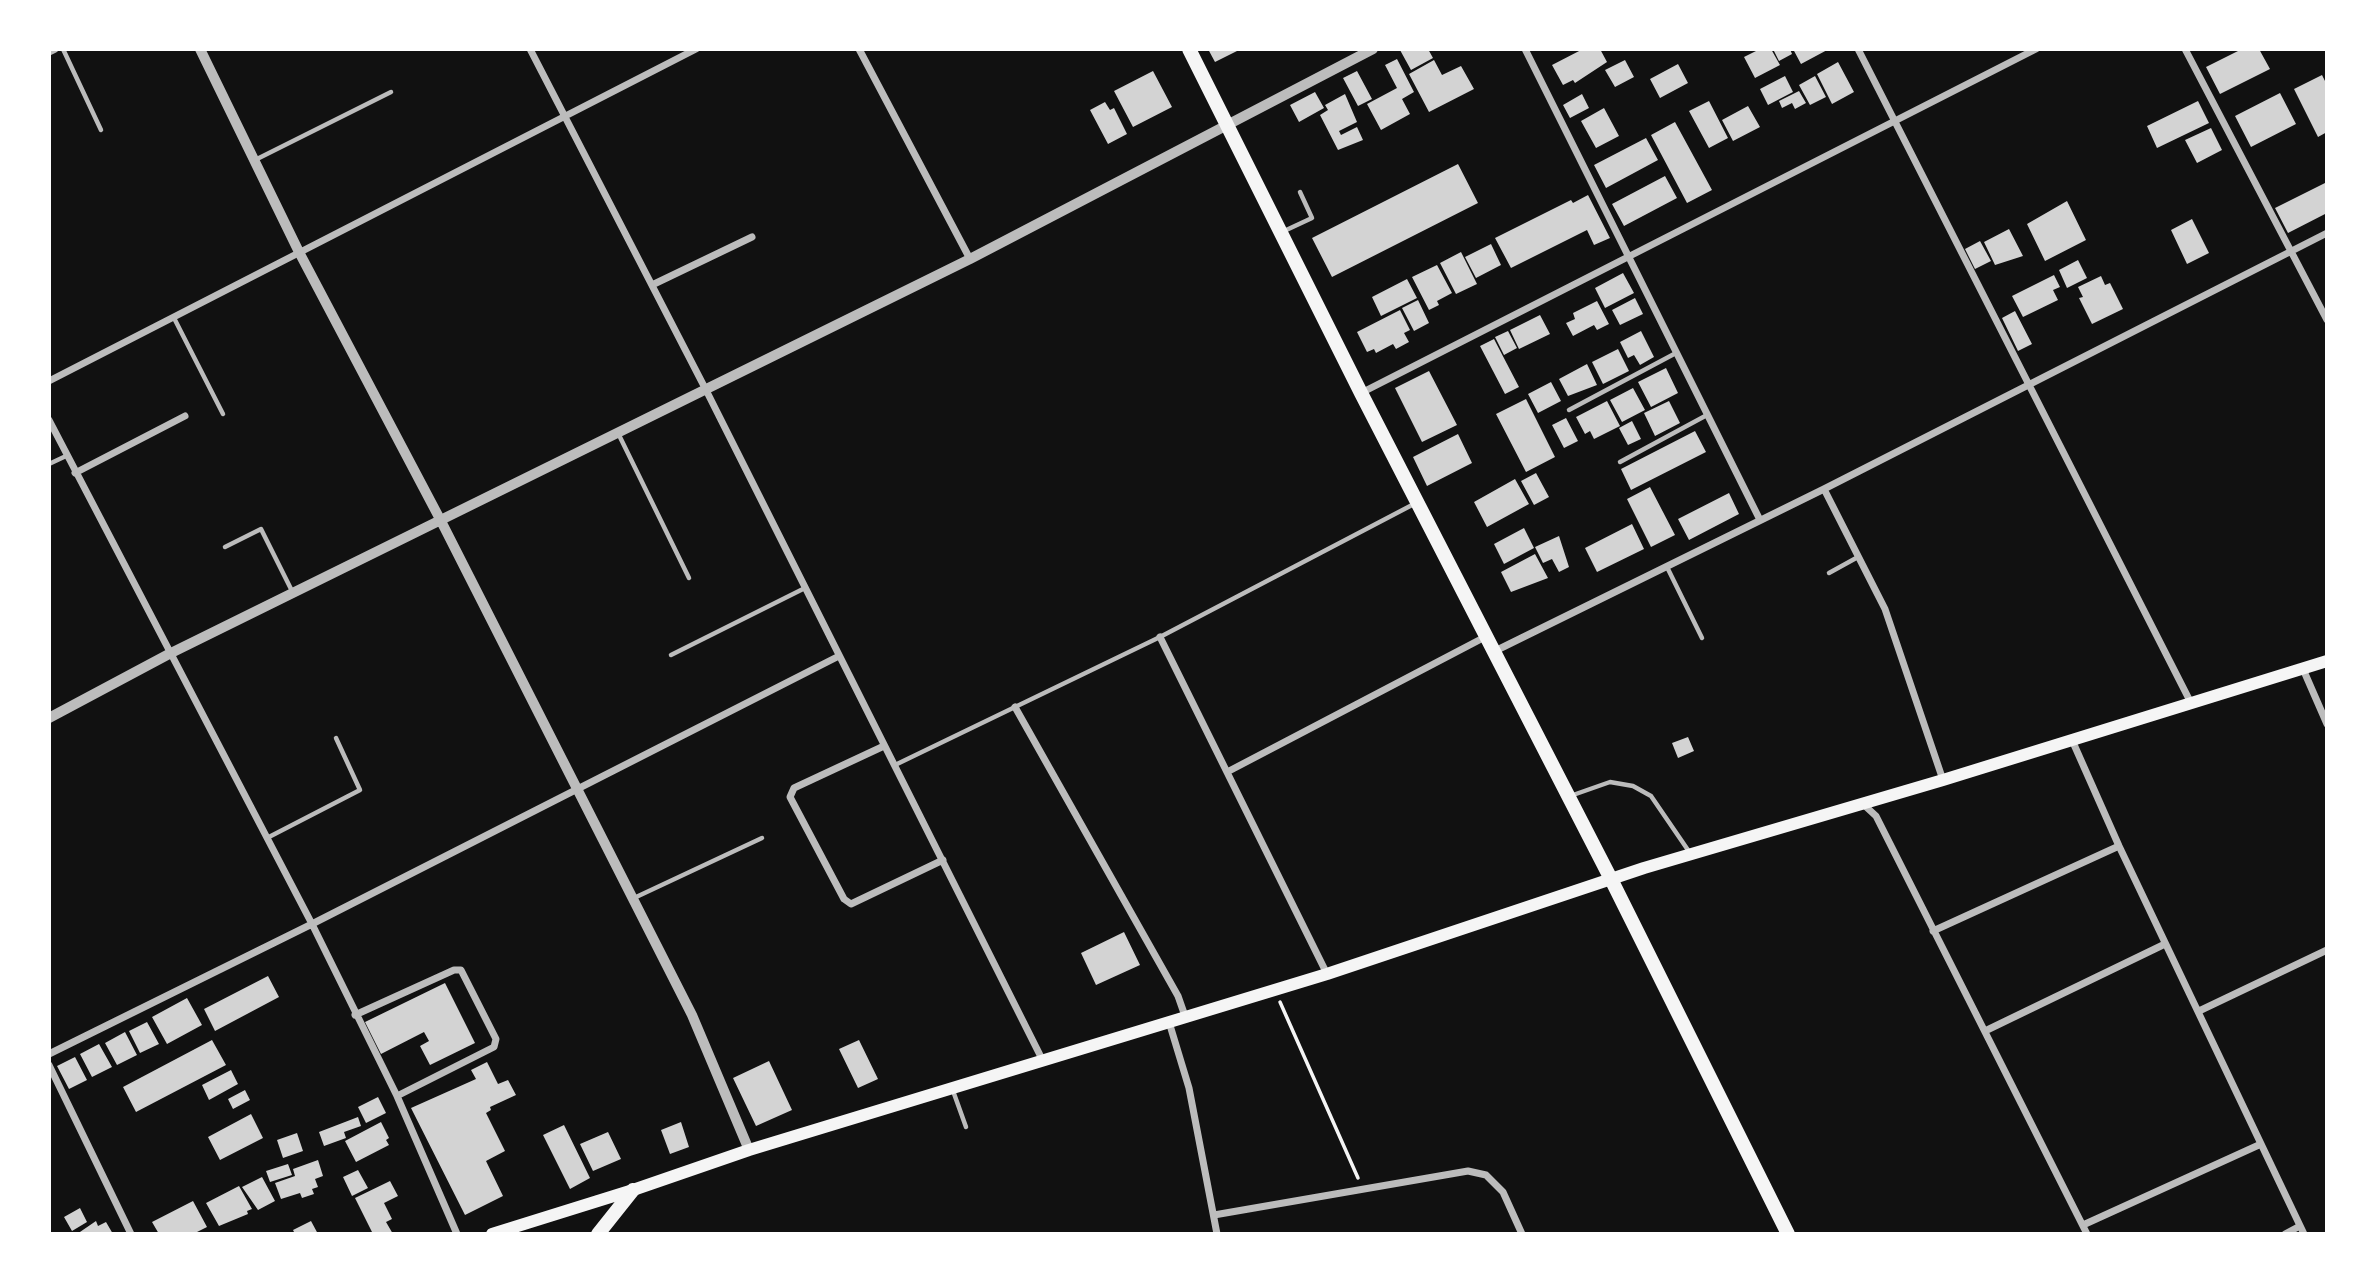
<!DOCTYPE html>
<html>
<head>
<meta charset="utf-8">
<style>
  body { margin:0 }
  #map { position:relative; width:2376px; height:1283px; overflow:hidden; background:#111; font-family:"Titillium Web",sans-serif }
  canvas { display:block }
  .frame { position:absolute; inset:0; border:51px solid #fff; pointer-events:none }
</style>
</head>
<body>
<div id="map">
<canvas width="2376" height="1283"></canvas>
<div class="frame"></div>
</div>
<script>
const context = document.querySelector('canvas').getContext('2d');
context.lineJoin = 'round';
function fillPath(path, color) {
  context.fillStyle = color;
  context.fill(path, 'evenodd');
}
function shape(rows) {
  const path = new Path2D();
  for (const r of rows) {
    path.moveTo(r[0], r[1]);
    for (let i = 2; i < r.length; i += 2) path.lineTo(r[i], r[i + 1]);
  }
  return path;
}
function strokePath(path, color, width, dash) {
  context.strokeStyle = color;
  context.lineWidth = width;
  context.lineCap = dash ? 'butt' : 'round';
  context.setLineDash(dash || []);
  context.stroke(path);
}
const building = shape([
  [1208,49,1241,49,1215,62],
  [1428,49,1433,58,1411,70,1400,50],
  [1583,49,1600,49,1607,62,1575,83,1573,80,1563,85,1552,65],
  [1760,49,1771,49,1780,65,1755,78,1744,57],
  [1773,49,1790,49,1792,54,1779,61],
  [1793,49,1829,49,1801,64],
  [2242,49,2259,49,2270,69,2220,94,2206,67],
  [1397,59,1414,92,1402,99,1410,114,1381,130,1367,104,1397,88,1385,65],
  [1434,60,1442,75,1461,66,1474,89,1429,112,1409,74],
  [1625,60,1634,77,1615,87,1605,70],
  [1838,62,1854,92,1832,104,1817,74],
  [1678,64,1688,83,1660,98,1650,79],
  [1153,71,1172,107,1133,127,1114,91],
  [1357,71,1372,99,1358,106,1343,78],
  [2322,75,2327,85,2327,132,2318,137,2294,89],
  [1785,76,1793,92,1768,105,1760,89],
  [1815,76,1826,97,1810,105,1799,85],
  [1799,91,1806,103,1795,109,1792,103,1782,108,1779,101],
  [1315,92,1324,108,1299,122,1290,105],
  [2280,93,2296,124,2251,147,2235,116],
  [1345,94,1357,122,1339,131,1341,135,1357,127,1363,140,1338,150,1320,115,1328,110,1325,105],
  [1582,94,1589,108,1570,118,1563,105],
  [1709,101,1728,138,1709,148,1689,111],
  [2198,101,2209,123,2157,148,2147,126],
  [1105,102,1110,110,1114,108,1127,134,1108,144,1090,110],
  [1748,106,1760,127,1733,141,1722,120],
  [1604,108,1619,136,1596,148,1581,121],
  [1675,122,1712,190,1687,203,1651,135],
  [2211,128,2222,150,2197,163,2185,140],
  [1646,138,1658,160,1606,188,1594,165],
  [1458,164,1478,203,1332,277,1312,238],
  [1665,176,1677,198,1624,226,1612,204],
  [2327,182,2327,213,2288,233,2275,208],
  [1588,195,1610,238,1594,245,1587,230,1511,268,1495,238,1571,200,1573,203],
  [2067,201,2086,240,2045,261,2027,224],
  [2192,219,2209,253,2187,264,2171,230],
  [2009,229,2023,256,1995,265,1984,242],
  [1980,241,1991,261,1975,269,1965,249],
  [1491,244,1501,265,1476,278,1465,257],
  [1461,252,1477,284,1456,294,1440,263],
  [2078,260,2087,278,2067,288,2059,270],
  [1437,265,1452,293,1437,301,1439,305,1429,310,1412,277],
  [1623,273,1634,293,1605,308,1595,288],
  [2054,275,2060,287,2053,290,2058,300,2023,317,2012,296],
  [2101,276,2105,285,2110,283,2123,309,2092,324,2079,298,2083,297,2078,287],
  [1407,279,1417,298,1381,316,1372,297],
  [1635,298,1643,314,1620,325,1612,310],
  [1418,300,1429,323,1414,331,1402,308],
  [1597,301,1609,324,1597,330,1594,325,1573,336,1566,323,1575,319,1573,313],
  [1400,310,1410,330,1404,333,1409,342,1396,349,1393,344,1376,353,1374,349,1367,352,1357,332],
  [2015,311,2032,344,2018,351,2002,318],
  [1540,315,1550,334,1519,349,1510,330],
  [1508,331,1517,348,1504,355,1495,337],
  [1641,331,1654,357,1640,365,1634,355,1628,358,1620,342],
  [1494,339,1519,387,1505,394,1480,346],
  [1618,349,1629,371,1603,384,1592,362],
  [1587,364,1597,385,1568,396,1559,379],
  [1666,368,1678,393,1651,407,1638,382],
  [1429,371,1457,425,1422,442,1395,388],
  [1551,382,1561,401,1538,413,1528,394],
  [1633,388,1645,410,1622,422,1610,400],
  [1526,399,1555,457,1526,472,1496,414],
  [1607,401,1620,426,1594,439,1590,431,1585,434,1576,417],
  [1669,401,1680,423,1655,436,1644,413],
  [1566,418,1578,441,1564,448,1552,425],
  [1632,421,1641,439,1628,445,1619,428],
  [1695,431,1706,452,1631,490,1621,469],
  [1458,434,1472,463,1427,486,1413,457],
  [1536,473,1549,497,1534,505,1521,481],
  [1515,479,1529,504,1487,527,1474,502],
  [1650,487,1675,535,1651,547,1627,499],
  [1729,493,1739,514,1689,540,1678,519],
  [1632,524,1644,549,1597,572,1585,548],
  [1524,528,1534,548,1504,564,1494,544],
  [1559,536,1569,567,1559,572,1552,559,1543,563,1535,547],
  [1535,554,1548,578,1511,592,1501,572],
  [1688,737,1694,751,1678,758,1672,743],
  [1124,932,1140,965,1096,985,1081,953],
  [268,976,279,997,215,1031,204,1009],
  [445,983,475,1043,430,1065,420,1046,429,1041,424,1032,381,1054,365,1022],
  [187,998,202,1025,167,1044,152,1017],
  [147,1022,159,1044,140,1053,129,1031],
  [125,1032,137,1055,117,1065,105,1043],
  [212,1040,226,1065,136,1112,123,1087],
  [859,1040,878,1079,858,1088,839,1049],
  [99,1044,112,1067,92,1077,80,1054],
  [75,1057,87,1080,69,1089,57,1066],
  [769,1061,792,1110,756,1126,733,1078],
  [487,1062,498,1084,508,1080,516,1095,490,1107,491,1110,486,1113,505,1151,486,1161,503,1196,465,1215,411,1108,476,1079,471,1070],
  [231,1070,238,1084,209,1100,202,1085],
  [245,1090,250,1100,233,1109,228,1099],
  [378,1097,386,1113,366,1123,358,1107],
  [251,1114,263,1138,220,1160,208,1137],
  [358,1117,361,1126,344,1132,346,1138,324,1146,319,1132],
  [381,1122,389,1138,386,1140,389,1145,356,1162,345,1141],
  [681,1122,689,1147,670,1154,661,1130],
  [564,1125,590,1178,570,1189,543,1135],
  [608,1132,621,1159,593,1171,580,1144],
  [297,1133,303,1151,283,1158,277,1140],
  [318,1160,323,1176,315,1179,318,1187,312,1189,314,1194,302,1198,300,1193,281,1199,275,1183,295,1176,293,1169],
  [288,1164,292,1175,270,1182,266,1171],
  [358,1170,368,1188,352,1196,343,1177],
  [262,1177,275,1201,258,1210,242,1187],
  [390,1181,398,1196,384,1203,392,1219,386,1222,393,1234,373,1234,355,1198],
  [239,1186,252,1209,247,1211,248,1214,219,1226,206,1203],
  [193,1201,207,1227,193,1234,159,1234,152,1222],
  [80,1208,87,1222,72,1231,64,1217],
  [96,1221,98,1226,106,1222,113,1234,77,1234],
  [311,1221,318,1234,295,1234,293,1230]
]);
const path = shape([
  [1280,1002,1358,1178]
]);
const service = shape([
  [63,49,101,130],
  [255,160,391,92],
  [1282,232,1312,218,1300,192],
  [174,318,223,414],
  [1569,410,1676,353],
  [618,433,689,578],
  [1620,462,1707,415],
  [49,464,66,456],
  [225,547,261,529,293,593],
  [1667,567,1702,638],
  [1829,573,1858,557],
  [671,655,805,588],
  [895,765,1160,637,1414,504],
  [1573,795,1610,782,1633,786,1651,796,1690,853],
  [267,838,360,790,336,738],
  [634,898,762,838],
  [952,1088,966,1127]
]);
const minor = shape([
  [530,49,706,390,1042,1059],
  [859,49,970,259],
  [1525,49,1760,520],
  [1858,49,2191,703],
  [2185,49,2327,320],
  [49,52,55,49],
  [652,285,752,237],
  [49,381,696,49],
  [1361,393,2036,49],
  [49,420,312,924,397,1096,457,1234],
  [75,473,185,416],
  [1824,489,1885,609,1943,780],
  [1160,637,1327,974],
  [1493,652,1824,489,2327,233],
  [2303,669,2327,724],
  [1015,707,1178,996,1185,1016],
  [2072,740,2119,846,2304,1234],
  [884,746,794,788,790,797,844,899,851,904,943,860],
  [1229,771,1485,637],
  [1863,804,1876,816,2087,1234],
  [1933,931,2119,846],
  [2199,1011,2327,950],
  [355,1015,454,970,461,970,496,1039,494,1047,397,1096],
  [1169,1022,1189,1088,1217,1234],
  [1985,1031,2165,944],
  [49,1054,312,924,839,656],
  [49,1065,131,1234],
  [1214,1215,1468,1171,1486,1175,1503,1192,1522,1234],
  [2083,1225,2261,1144],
  [2285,1234,2300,1226]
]);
const tertiary = shape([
  [200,49,299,252,441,521,692,1015,749,1150],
  [49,718,169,654,970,259,1373,49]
]);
const secondary = shape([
  [492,1234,633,1190,749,1150,1327,974,1644,868,1943,780,2327,661]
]);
const primary = shape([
  [1189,49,1361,393,1612,881,1788,1234],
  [598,1234,633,1190]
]);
fillPath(building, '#d3d3d3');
strokePath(path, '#f5f5f5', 3.5);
strokePath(service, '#bcbcbc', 4.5);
strokePath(minor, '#bcbcbc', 7);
strokePath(tertiary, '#bcbcbc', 10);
strokePath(secondary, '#f5f5f5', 12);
strokePath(primary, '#f5f5f5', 14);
</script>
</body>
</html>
